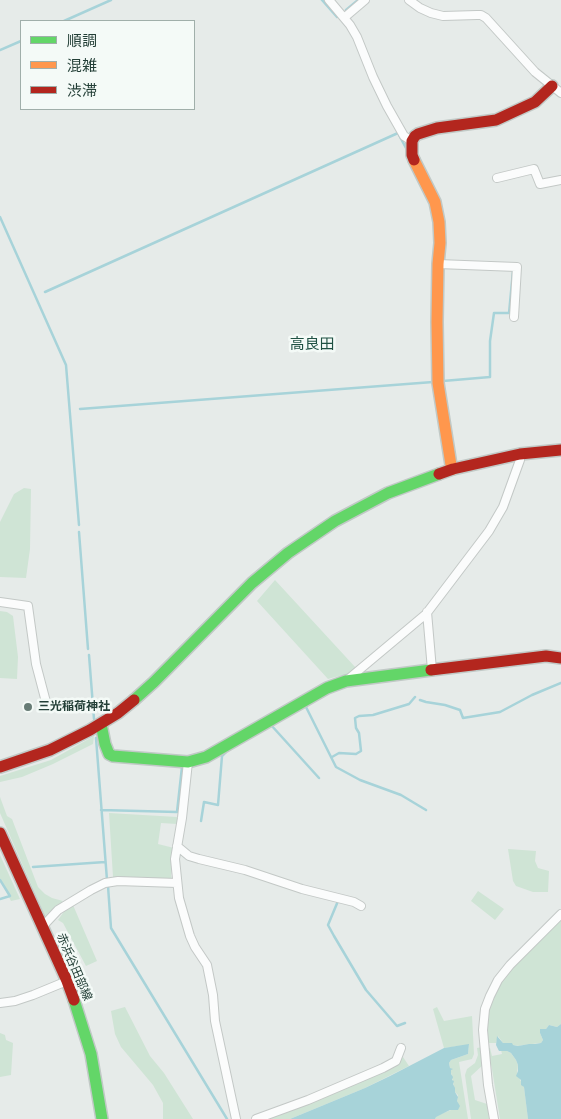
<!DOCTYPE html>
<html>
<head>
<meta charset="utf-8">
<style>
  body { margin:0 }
  #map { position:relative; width:561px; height:1119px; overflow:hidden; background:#e6ebe9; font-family:Rubik,"Noto Sans JP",sans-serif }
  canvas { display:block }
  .legend { position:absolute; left:20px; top:20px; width:175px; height:90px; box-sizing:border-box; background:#f4faf7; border:1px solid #a0afaa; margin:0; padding:6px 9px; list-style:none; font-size:15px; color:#233f37 }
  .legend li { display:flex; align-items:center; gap:10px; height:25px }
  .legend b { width:25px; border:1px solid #a0afaa }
</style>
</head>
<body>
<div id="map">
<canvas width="561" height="1119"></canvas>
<ul class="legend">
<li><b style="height:6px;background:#63d668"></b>順調</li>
<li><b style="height:6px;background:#ff974d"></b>混雑</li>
<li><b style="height:6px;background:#b3261e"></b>渋滞</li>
</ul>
</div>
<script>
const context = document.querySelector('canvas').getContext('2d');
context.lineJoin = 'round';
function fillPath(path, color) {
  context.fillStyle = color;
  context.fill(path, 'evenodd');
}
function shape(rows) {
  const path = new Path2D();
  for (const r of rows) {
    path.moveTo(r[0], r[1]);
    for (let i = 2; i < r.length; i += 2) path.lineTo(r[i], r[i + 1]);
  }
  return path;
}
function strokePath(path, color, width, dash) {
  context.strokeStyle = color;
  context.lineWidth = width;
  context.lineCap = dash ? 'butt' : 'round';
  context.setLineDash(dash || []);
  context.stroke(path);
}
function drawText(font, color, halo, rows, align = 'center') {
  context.font = font + ' Rubik,"Noto Sans JP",sans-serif';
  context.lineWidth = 5;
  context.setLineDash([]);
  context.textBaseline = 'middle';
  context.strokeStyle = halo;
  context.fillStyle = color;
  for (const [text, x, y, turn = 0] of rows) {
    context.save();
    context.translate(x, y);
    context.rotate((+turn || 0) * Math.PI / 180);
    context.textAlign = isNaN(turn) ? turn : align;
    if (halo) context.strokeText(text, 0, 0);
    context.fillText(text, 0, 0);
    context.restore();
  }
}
const green = shape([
  [24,488,31,489,30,549,26,578,0,577,0,522,14,494],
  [275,580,356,668,347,675,339,676,328,679,257,601],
  [0,611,7,612,13,616,18,657,17,679,0,678],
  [94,736,93,744,53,764,22,777,0,782,0,776,51,760],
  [0,797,7,816,12,819,38,887,45,894,52,898,63,901,45,916,0,813],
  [109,813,177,817,177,824,161,823,158,844,174,848,171,875,172,880,113,877],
  [508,849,536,851,535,861,538,868,549,871,548,892,533,892,516,886,513,881],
  [0,855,20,899,11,901,0,880],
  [478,891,504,909,495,920,471,901],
  [73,905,97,961,86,966,63,923,58,920,65,910],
  [561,918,561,1024,557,1027,549,1025,546,1029,542,1029,540,1033,543,1040,541,1043,523,1045,519,1046,503,1043,498,1036,496,1043,486,1043,485,1027,489,1008,497,987,510,970],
  [125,1007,150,1056,164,1073,193,1119,163,1119,163,1103,153,1085,121,1047,115,1034,111,1011],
  [437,1007,444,1021,472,1016,474,1054,472,1059,459,1062,468,1119,435,1119,436,1116,451,1110,458,1104,457,1101,458,1095,455,1092,449,1063,451,1060,468,1054,469,1045,444,1048,433,1009],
  [0,1033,5,1035,6,1040,13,1043,11,1075,0,1077],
  [482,1047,484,1064,471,1076,475,1100,487,1104,489,1119,471,1119,465,1075,467,1069,475,1063,478,1055,477,1048],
  [487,1048,490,1048,492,1056,502,1054,501,1050,507,1051,511,1053,516,1060,518,1065,517,1074,524,1087,528,1119,500,1119,492,1069],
  [403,1057,409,1066,365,1088,290,1119,266,1119,359,1083,396,1066]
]);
const water = shape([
  [561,1024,561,1119,528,1119,524,1087,521,1085,521,1080,516,1076,518,1071,518,1065,516,1060,511,1053,507,1051,499,1051,496,1045,497,1036,503,1043,512,1043,513,1045,518,1046,529,1044,535,1044,541,1043,543,1040,540,1033,540,1029,546,1029,549,1025,557,1027],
  [469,1044,468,1054,451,1060,449,1063,450,1068,453,1069,451,1070,451,1074,453,1077,452,1080,454,1081,453,1084,455,1088,455,1092,458,1097,457,1101,460,1106,458,1110,450,1110,436,1117,435,1119,290,1119,365,1088,390,1076,444,1048]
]);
const stream = shape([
  [322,0,337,17],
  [346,10,358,0],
  [64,21,111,0],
  [0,50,21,41],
  [0,217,66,365,79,525],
  [45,292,398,133,407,150],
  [443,381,490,377,490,341,494,313,509,313,513,271],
  [80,409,433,382],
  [79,532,88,649],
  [89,655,94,719],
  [420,700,426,702,445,705,460,710,463,718,500,712,532,695,561,683],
  [305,705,336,767,360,780,401,795,426,810],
  [271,725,319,778],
  [96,738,107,880],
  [332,757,339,753,356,754,361,751,359,733,356,728,355,718,359,716,373,715,409,704,415,697],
  [101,810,177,812,182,767],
  [201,821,204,802,218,805,222,756,226,752],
  [33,867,105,862],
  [0,880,10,896,0,899],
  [108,886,111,928,227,1119],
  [338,901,328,925,334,936,366,990,397,1026,405,1023]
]);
const street = shape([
  [329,0,350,25,357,37,373,77,387,106,404,136,412,141],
  [409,0,420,8,431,13,443,16,477,15,481,15,486,18,535,72,561,93],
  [345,17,365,0],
  [497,178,534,169,540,184,561,180],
  [438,264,517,267,514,317],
  [0,602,28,606,36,664,46,702],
  [427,612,432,670],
  [346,681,426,614,445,589,489,531,503,507,520,460,520,454],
  [188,762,182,818,175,859,179,898,190,936,195,947,207,965,213,995,215,1021,236,1119],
  [177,846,189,856,199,859,245,870,302,889,354,902,361,906],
  [42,927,58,910,91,890,105,883,118,881,177,883],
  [0,1003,15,1001,33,995,67,981],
  [256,1119,308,1100,383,1068,396,1061,401,1048],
  [494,1119,488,1085,483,1030,485,1009,490,996,498,980,510,965,561,914]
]);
const fast = shape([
  [134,700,154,682,252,583,288,553,335,521,388,493,439,474],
  [101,724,105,744,109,754,113,756,188,762,206,757,327,688,346,681,431,670],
  [74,1000,91,1054,102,1119]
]);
const slow = shape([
  [414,160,435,202,439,222,440,243,438,264,437,322,438,383,451,465,453,469]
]);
const jam = shape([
  [414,160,412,155,412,141,415,136,418,134,437,128,496,120,535,102,552,86],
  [439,474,453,469,520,454,561,450],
  [431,670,546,656,561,658],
  [0,767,50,750,90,730,118,713,134,700],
  [0,833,67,981,74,1000]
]);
const markers = [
  [28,707,5,"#677b75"]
];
const poiNames = [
  ["三光稲荷神社",38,707]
];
const streetNames = [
  ["赤浜谷田部線",74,967,67]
];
const quarterNames = [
  ["高良田",312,345]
];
fillPath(green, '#cfe4d5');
fillPath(water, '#a7d3d9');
strokePath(stream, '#a7d3d9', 2.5);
strokePath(street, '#c3c8c6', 10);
strokePath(fast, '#c1c9c6', 14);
strokePath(slow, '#c1c9c6', 14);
strokePath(jam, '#c1c9c6', 14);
strokePath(street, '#fbfcfc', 8);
strokePath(fast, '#63d668', 11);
strokePath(slow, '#ff974d', 11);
strokePath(jam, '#b3261e', 11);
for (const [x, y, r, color] of markers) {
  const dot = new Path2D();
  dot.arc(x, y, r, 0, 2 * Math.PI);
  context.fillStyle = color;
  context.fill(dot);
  strokePath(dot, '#f4faf7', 2);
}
drawText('bold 12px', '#233f37', '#f4faf7', poiNames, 'left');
drawText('12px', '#233f37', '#f4faf7', streetNames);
drawText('15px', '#1f5143', '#f4faf7', quarterNames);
</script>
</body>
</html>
